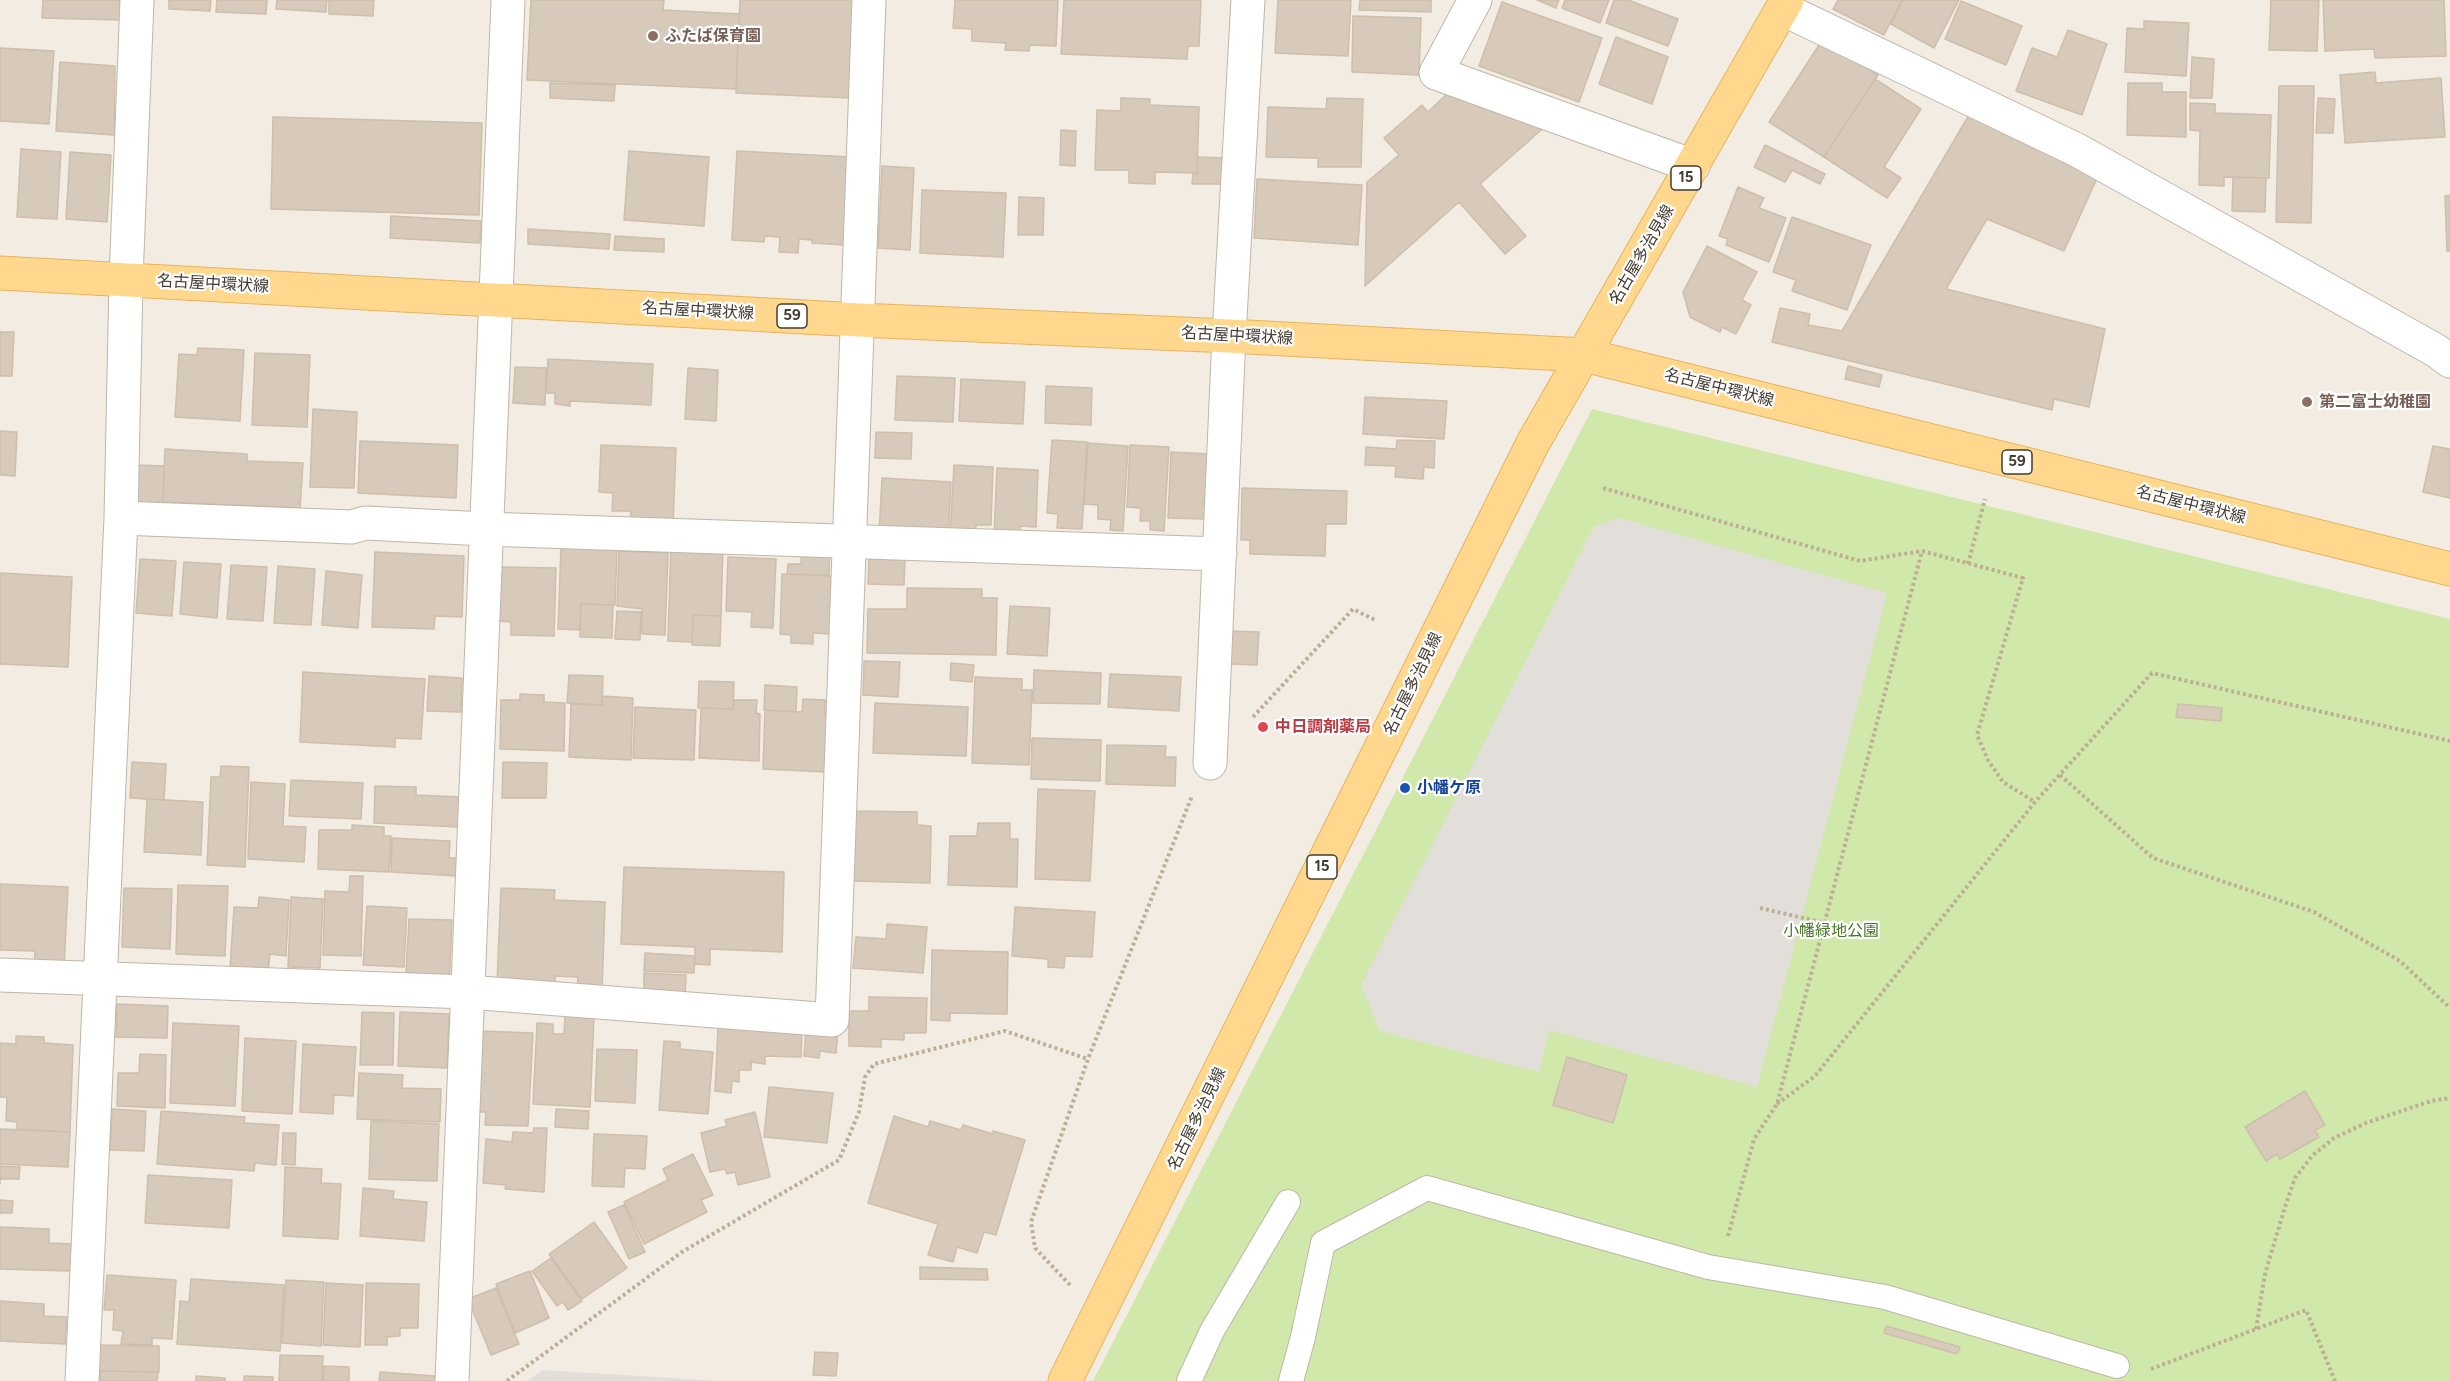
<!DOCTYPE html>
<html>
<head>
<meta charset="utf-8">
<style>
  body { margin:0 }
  canvas { display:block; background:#f2ece2 }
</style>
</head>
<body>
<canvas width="2450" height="1381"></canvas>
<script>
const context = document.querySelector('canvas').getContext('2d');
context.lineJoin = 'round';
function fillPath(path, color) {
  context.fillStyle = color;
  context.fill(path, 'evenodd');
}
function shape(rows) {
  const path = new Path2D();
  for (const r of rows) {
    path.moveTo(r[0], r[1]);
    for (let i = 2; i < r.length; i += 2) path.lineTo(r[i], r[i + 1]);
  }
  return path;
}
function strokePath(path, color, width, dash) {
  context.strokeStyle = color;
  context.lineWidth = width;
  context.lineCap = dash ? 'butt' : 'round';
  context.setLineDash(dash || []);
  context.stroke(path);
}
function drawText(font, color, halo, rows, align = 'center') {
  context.font = font + ' Figtree,"Noto Sans JP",sans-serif';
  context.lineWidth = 4.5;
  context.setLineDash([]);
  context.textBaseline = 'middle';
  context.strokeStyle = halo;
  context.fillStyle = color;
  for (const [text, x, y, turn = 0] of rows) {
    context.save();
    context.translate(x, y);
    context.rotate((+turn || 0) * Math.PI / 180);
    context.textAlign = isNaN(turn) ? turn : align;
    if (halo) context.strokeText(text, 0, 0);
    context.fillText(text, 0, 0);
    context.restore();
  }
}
const green = shape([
  [1592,409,2450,619,2450,1381,1093,1381]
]);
const parking = shape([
  [1619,518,1887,593,1757,1087,1549,1030,1539,1072,1380,1031,1361,985,1594,527],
  [542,1370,720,1381,527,1381]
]);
const building = shape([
  [43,0,121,0,121,20,42,18,43,0],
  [169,0,211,0,210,11,169,9,169,0],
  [217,0,267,0,266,14,216,12,217,0],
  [277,0,327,0,326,12,276,9,277,0],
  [329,0,374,0,373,16,329,14,329,0],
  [531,0,664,0,663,10,739,14,736,89,527,80,531,0],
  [740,0,855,0,851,98,736,93,740,0],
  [955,0,1058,0,1056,46,1030,45,1029,51,1005,50,1006,43,972,41,972,29,953,28,955,0],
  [1064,0,1201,0,1199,46,1188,46,1187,59,1061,54,1064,0],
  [1278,0,1351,0,1348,56,1275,53,1278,0],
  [1360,0,1431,0,1431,12,1359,10,1360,0],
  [1537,0,1559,0,1556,8,1537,0],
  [1565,0,1609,0,1600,23,1562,8,1565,0],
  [1614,0,1628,0,1678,19,1668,46,1606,23,1614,0],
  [1838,0,1902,0,1884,35,1833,9,1838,0],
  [1903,0,1959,0,1934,48,1891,24,1903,0],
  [2271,0,2319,0,2317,51,2269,50,2271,0],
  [2323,0,2444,0,2446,56,2375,58,2374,49,2325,51,2323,0],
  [1961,1,2022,26,2006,65,1945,39,1961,1],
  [1502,2,1602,38,1579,102,1479,66,1502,2],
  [1353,16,1421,18,1419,75,1352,72,1353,16],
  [2144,21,2189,23,2186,76,2125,72,2127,28,2144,29,2144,21],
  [2068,30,2107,44,2082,115,2016,91,2032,48,2057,57,2068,30],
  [1616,37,1668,57,1652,104,1599,84,1616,37],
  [1823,39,1878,75,1824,157,1769,122,1823,39],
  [0,48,54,51,49,124,0,121,0,48],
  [2192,57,2214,59,2212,98,2190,98,2192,57],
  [60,62,115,66,114,135,56,131,60,62],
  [2375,72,2376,83,2441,78,2445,137,2345,143,2340,75,2375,72],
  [1875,79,1921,109,1884,167,1901,178,1887,198,1824,157,1875,79],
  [550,83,615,85,614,101,550,98,550,83],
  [2128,83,2162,83,2162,92,2186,92,2186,137,2127,135,2128,83],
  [2279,86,2314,86,2311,223,2276,222,2279,86],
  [1448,93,1548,124,1480,184,1526,236,1505,254,1459,202,1365,286,1367,182,1399,155,1384,138,1422,105,1428,112,1448,93],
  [1121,98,1150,99,1150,105,1199,107,1197,173,1155,172,1155,184,1129,183,1129,170,1095,170,1097,110,1121,111,1121,98],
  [1327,98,1363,99,1361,167,1318,167,1318,158,1266,157,1268,107,1326,109,1327,98],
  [2318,98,2335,99,2333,133,2316,133,2318,98],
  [2190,103,2215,104,2215,113,2271,115,2269,178,2224,177,2224,186,2199,185,2200,131,2190,130,2190,103],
  [1969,115,2099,174,2064,251,1987,219,1946,289,2105,329,2089,407,2054,399,2052,410,1772,342,1780,308,1810,314,1808,325,1842,331,1969,115],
  [273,117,482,123,479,215,271,209,273,117],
  [1061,130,1076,131,1075,166,1060,165,1061,130],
  [1765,145,1825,174,1820,184,1792,170,1785,182,1754,167,1765,145],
  [21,149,61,152,57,219,17,217,21,149],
  [629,151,709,157,704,226,624,220,629,151],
  [737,151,850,157,844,245,812,243,812,240,799,239,798,253,779,252,780,237,765,236,764,242,732,240,737,151],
  [70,152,111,155,107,222,66,219,70,152],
  [1198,157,1226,158,1225,184,1192,184,1193,174,1197,174,1198,157],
  [882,166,914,168,910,250,878,248,882,166],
  [2233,177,2266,178,2265,212,2232,211,2233,177],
  [1257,179,1362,185,1358,245,1254,238,1257,179],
  [1738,187,1764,198,1759,208,1786,218,1769,262,1726,245,1728,239,1719,236,1738,187],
  [922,190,1006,193,1003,257,920,253,922,190],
  [2450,195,2450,251,2447,251,2445,196,2450,195],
  [1019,197,1044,198,1043,235,1018,235,1019,197],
  [391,216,481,221,480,243,390,238,391,216],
  [1792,217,1871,245,1847,310,1792,291,1796,280,1773,272,1792,217],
  [528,229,610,234,609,249,528,244,528,229],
  [615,236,664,239,664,252,614,250,615,236],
  [1707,246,1757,272,1742,300,1751,305,1736,334,1722,327,1720,332,1690,317,1683,292,1707,246],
  [0,332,14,332,12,376,0,376,0,332],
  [198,348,244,350,240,421,175,417,179,354,197,355,198,348],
  [255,353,310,355,307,427,252,425,255,353],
  [548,359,653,364,651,405,570,401,570,406,555,404,555,393,546,393,548,359],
  [1848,366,1882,375,1879,387,1845,379,1848,366],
  [515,367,546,368,545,405,513,403,515,367],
  [688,368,718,370,716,421,685,419,688,368],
  [897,376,955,378,953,422,895,420,897,376],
  [961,379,1025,382,1023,424,959,421,961,379],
  [1046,386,1092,388,1091,425,1045,423,1046,386],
  [1365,397,1447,401,1444,439,1363,434,1365,397],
  [313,409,357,412,354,488,310,487,313,409],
  [0,431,17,432,15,476,0,475,0,431],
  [876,432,912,433,911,459,875,458,876,432],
  [1052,440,1087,442,1082,529,1057,528,1058,514,1047,513,1052,440],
  [1397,440,1435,441,1434,468,1424,467,1423,479,1395,477,1396,466,1365,465,1366,447,1396,449,1397,440],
  [360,441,458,445,456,498,358,493,360,441],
  [1088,443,1128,446,1123,531,1110,530,1111,520,1098,519,1098,505,1084,504,1088,443],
  [601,445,676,448,673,527,630,525,631,511,612,511,613,493,599,492,601,445],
  [1130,445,1169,447,1164,531,1150,530,1150,521,1140,521,1141,508,1127,507,1130,445],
  [2433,446,2450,449,2450,498,2423,492,2433,446],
  [165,449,247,454,247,461,303,463,300,508,163,502,165,449],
  [1171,452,1209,454,1206,519,1168,518,1171,452],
  [139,465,164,466,163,506,137,506,139,465],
  [954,465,993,467,991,525,976,525,975,535,950,535,954,465],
  [997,468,1038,470,1036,527,1020,526,1020,536,994,536,997,468],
  [882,478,951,482,948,538,879,534,882,478],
  [1242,488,1347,491,1346,524,1326,524,1325,556,1250,554,1250,540,1241,540,1242,488],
  [671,543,723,545,721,616,693,615,692,642,668,641,671,543],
  [561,547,617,549,615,605,581,604,580,630,558,629,561,547],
  [802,548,830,549,829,575,787,574,788,564,801,564,802,548],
  [619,551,668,553,665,635,642,634,642,609,617,606,619,551],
  [375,552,464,556,462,617,435,616,434,629,372,627,375,552],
  [869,555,905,556,904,585,868,584,869,555],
  [728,557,776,559,773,628,751,627,752,612,726,611,728,557],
  [140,559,176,561,172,616,136,613,140,559],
  [184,562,221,564,217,618,180,614,184,562],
  [231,565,267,567,263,621,227,619,231,565],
  [278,566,315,569,311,625,274,623,278,566],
  [500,567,556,568,554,636,511,635,511,622,499,621,500,567],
  [326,571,362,575,358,628,322,625,326,571],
  [0,573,72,577,68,667,0,664,0,573],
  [782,574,833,576,831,634,813,633,813,644,791,643,791,635,780,634,782,574],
  [907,588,982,589,982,598,997,598,996,655,867,653,868,609,907,609,907,588],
  [581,604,613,605,612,638,580,637,581,604],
  [1010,606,1050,608,1047,656,1007,654,1010,606],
  [617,611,641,612,640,640,615,639,617,611],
  [693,615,721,616,720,646,692,645,693,615],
  [1232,631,1259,632,1257,665,1231,664,1232,631],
  [864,661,900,662,898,697,863,695,864,661],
  [951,663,974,665,972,682,950,680,951,663],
  [1034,670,1101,673,1100,704,1033,703,1034,670],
  [303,672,425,679,421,739,395,738,395,747,300,742,303,672],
  [1110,674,1181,677,1179,711,1108,707,1110,674],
  [569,675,603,676,602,705,567,703,569,675],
  [429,676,462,678,461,712,427,711,429,676],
  [975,677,1022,679,1022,690,1032,690,1029,765,972,763,975,677],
  [699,681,734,682,733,709,698,708,699,681],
  [765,685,797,687,796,712,764,710,765,685],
  [520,694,544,695,544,702,565,703,564,751,500,749,501,700,520,700,520,694],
  [602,696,633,698,631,760,569,757,571,704,602,705,602,696],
  [803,699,825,700,825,715,829,715,826,772,763,769,765,710,802,712,803,699],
  [734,700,757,700,756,713,760,714,759,761,699,758,701,708,733,709,734,700],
  [875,703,968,707,966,756,873,753,875,703],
  [2178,704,2222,708,2221,721,2176,717,2178,704],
  [635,707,696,710,694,760,633,758,635,707],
  [1032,738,1101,740,1100,781,1031,779,1032,738],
  [1107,745,1166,746,1165,757,1176,757,1175,786,1106,784,1107,745],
  [132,762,166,764,164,800,130,798,132,762],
  [503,762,547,763,546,798,502,798,503,762],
  [221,766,249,767,245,867,207,865,211,777,220,777,221,766],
  [291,780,363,783,361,819,289,816,291,780],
  [251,782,285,784,283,826,306,827,304,862,248,859,251,782],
  [375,786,416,787,416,795,460,797,459,827,374,823,375,786],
  [1038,789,1095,791,1090,881,1035,879,1038,789],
  [147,799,203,802,201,855,144,852,147,799],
  [855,811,917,812,917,825,931,826,930,883,853,881,855,811],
  [978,823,1010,823,1010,839,1018,839,1017,887,948,885,950,836,977,836,978,823],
  [352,825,384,827,384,836,391,836,389,872,318,869,319,830,352,830,352,825],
  [392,838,450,841,449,858,458,858,457,876,391,872,392,838],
  [624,867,784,872,782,952,710,949,710,965,695,964,695,947,621,944,624,867],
  [350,876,363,876,361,956,323,955,325,891,349,892,350,876],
  [0,884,68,887,64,968,34,966,35,951,0,950,0,884],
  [178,885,228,886,225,956,176,954,178,885],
  [124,888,172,889,170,949,122,947,124,888],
  [501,888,555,890,554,900,605,902,602,992,577,991,578,977,555,976,555,985,497,983,501,888],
  [259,897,289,900,286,956,270,954,268,972,230,969,234,907,258,908,259,897],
  [291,897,323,899,320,968,288,967,291,897],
  [367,906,407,908,404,967,363,965,367,906],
  [1015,907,1095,912,1092,957,1065,956,1064,968,1048,967,1048,959,1012,956,1015,907],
  [409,919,452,920,449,987,413,986,413,973,406,972,409,919],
  [887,924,927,927,923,973,853,968,856,937,886,939,887,924],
  [932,950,1008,952,1007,1014,950,1013,950,1021,931,1020,932,950],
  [645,953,695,956,694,973,644,971,645,953],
  [644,973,686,975,685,996,644,994,644,973],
  [869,997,927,998,926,1033,904,1033,904,1040,881,1039,881,1047,849,1046,849,1011,869,1011,869,997],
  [117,1004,168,1006,167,1038,116,1037,117,1004],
  [362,1012,394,1013,393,1065,360,1065,362,1012],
  [400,1012,449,1014,447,1068,398,1066,400,1012],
  [565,1015,594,1017,590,1107,533,1104,537,1023,553,1024,553,1034,564,1034,565,1015],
  [173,1023,239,1026,235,1106,170,1103,173,1023],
  [718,1028,802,1031,801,1057,765,1056,765,1064,751,1062,751,1070,739,1070,739,1082,732,1081,731,1093,715,1091,718,1028],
  [806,1030,838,1032,836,1053,820,1051,819,1058,804,1056,806,1030],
  [481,1031,533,1033,528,1126,485,1125,486,1112,477,1112,481,1031],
  [16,1036,44,1037,44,1043,73,1045,70,1132,17,1129,17,1122,6,1121,7,1097,0,1097,0,1043,16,1044,16,1036],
  [245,1038,296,1041,292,1114,242,1111,245,1038],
  [664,1041,680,1042,680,1049,713,1052,708,1114,659,1110,664,1041],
  [303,1044,356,1047,353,1096,334,1095,333,1114,300,1112,303,1044],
  [597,1049,637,1050,635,1103,595,1101,597,1049],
  [140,1054,166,1055,165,1108,117,1106,118,1073,139,1073,140,1054],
  [1567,1057,1627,1075,1613,1123,1553,1105,1567,1057],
  [359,1073,403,1075,402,1088,441,1089,440,1122,357,1119,359,1073],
  [769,1087,833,1093,827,1143,764,1137,769,1087],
  [2305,1091,2325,1125,2315,1130,2319,1137,2280,1159,2277,1154,2266,1161,2245,1127,2305,1091],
  [112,1109,146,1111,144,1151,110,1150,112,1109],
  [556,1109,589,1111,588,1129,555,1127,556,1109],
  [161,1111,245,1117,244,1123,279,1125,276,1165,255,1163,254,1171,157,1164,161,1111],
  [755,1112,770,1177,738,1185,735,1172,727,1174,725,1169,710,1172,701,1133,727,1126,725,1120,755,1112],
  [894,1116,928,1127,930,1121,961,1130,963,1125,993,1134,993,1131,1025,1140,996,1235,984,1232,977,1253,957,1247,953,1262,928,1255,938,1224,868,1203,894,1116],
  [371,1121,439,1124,437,1181,369,1179,371,1121],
  [534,1128,547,1128,544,1192,505,1189,506,1185,483,1183,486,1139,512,1142,513,1132,533,1133,534,1128],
  [0,1129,70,1132,68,1167,0,1164,0,1129],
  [283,1133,296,1133,295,1165,282,1164,283,1133],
  [594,1134,647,1136,645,1169,625,1168,624,1187,592,1186,594,1134],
  [693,1154,713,1195,701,1200,707,1212,644,1244,624,1202,668,1180,663,1169,693,1154],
  [0,1166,20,1167,19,1179,0,1179,0,1184,0,1166],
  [285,1167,322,1169,321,1183,341,1184,338,1239,283,1236,285,1167],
  [148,1175,232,1180,229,1228,145,1223,148,1175],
  [363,1188,394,1191,393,1199,427,1202,424,1241,360,1236,363,1188],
  [0,1200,13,1201,12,1213,0,1213,0,1200],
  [624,1205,645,1252,629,1259,608,1212,624,1205],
  [594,1222,627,1268,582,1299,549,1254,594,1222],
  [0,1227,49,1229,49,1243,71,1244,71,1271,0,1269,0,1227],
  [551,1258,582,1301,568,1310,563,1302,557,1306,532,1271,551,1258],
  [920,1267,987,1269,988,1280,920,1279,920,1267],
  [530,1271,549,1318,515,1333,496,1284,530,1271],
  [107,1275,176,1280,172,1339,152,1338,152,1345,121,1344,123,1331,113,1330,114,1310,104,1310,107,1275],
  [191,1279,284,1285,280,1351,177,1344,180,1301,189,1302,191,1279],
  [286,1280,324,1282,321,1346,282,1343,286,1280],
  [326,1283,363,1285,360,1347,323,1345,326,1283],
  [366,1283,419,1284,418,1328,400,1328,400,1336,387,1337,387,1345,365,1345,366,1283],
  [496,1288,519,1344,491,1355,468,1299,496,1288],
  [0,1301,44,1304,44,1316,67,1317,65,1344,0,1341,0,1301],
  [1886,1326,1960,1347,1957,1354,1884,1333,1886,1326],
  [99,1345,159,1346,159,1372,98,1371,99,1345],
  [815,1352,838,1353,836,1376,813,1375,815,1352],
  [280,1355,323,1356,322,1381,279,1381,280,1355],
  [324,1366,349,1367,349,1381,323,1381,324,1366],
  [100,1371,158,1372,157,1381,100,1381,100,1371],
  [380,1372,435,1376,435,1381,379,1381,380,1372],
  [196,1376,225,1378,225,1381,196,1381,196,1376],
  [244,1376,273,1377,273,1381,244,1381,244,1376]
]);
const path = shape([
  [1603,488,1860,561,1922,551,2023,578,1977,735,1988,760,2003,782,2035,802],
  [1968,564,1985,499],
  [1253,717,1353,609,1377,621],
  [2060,775,2153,858,2314,912,2400,961,2450,1008],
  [1760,908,1825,923],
  [1777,1104,1815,1076,2035,802,2152,673,2450,741],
  [1728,1236,1754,1139,1777,1104,1922,551],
  [1070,1285,1035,1248,1031,1222,1088,1059,1192,796],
  [2256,1329,2265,1274,2285,1207,2295,1178,2312,1156,2334,1138,2366,1123,2431,1101,2450,1098],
  [2151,1369,2306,1310,2335,1381],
  [507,1381,682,1252,839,1160,859,1112,865,1077,874,1064,1005,1031,1088,1059]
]);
const lane = shape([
  [1189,1381,1212,1331,1288,1202],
  [1291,1381,1303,1337,1323,1243,1427,1188,1708,1267,1885,1297,2117,1366]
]);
const street = shape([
  [1475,0,1436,73,1693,166],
  [1783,9,2077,150,2435,350,2450,361],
  [121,518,351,527,366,523,485,529,1220,554],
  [1210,763,1229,336,1248,0],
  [0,975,468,992,832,1020,869,0],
  [82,1381,121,518,126,280,137,0],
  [452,1381,508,0]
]);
const primary = shape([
  [0,273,859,320,1229,336,1584,355,2450,569],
  [1065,1381,1533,443,1787,0]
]);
const markers = [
  [653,36,6,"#8d6e63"],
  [2307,402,6,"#8d6e63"],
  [1263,727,6,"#e0444e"],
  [1405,788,6,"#1a4fb4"]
];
const shields = [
  [1686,178,30],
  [792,316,30],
  [2017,462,30],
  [1322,867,30]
];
const shieldNames = [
  ["15",1686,178],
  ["59",792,316],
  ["59",2017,462],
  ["15",1322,867]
];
const educationNames = [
  ["ふたば保育園",665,36],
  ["第二富士幼稚園",2319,402]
];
const streetNames = [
  ["名古屋多治見線",1642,255,-60],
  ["名古屋中環状線",213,284,3],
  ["名古屋中環状線",698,311,3],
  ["名古屋中環状線",1237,336,3],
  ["名古屋中環状線",1719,388,14],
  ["名古屋中環状線",2191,505,14],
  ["名古屋多治見線",1413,684,-64],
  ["名古屋多治見線",1197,1119,-64]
];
const healthNames = [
  ["中日調剤薬局",1275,727]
];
const transitNames = [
  ["小幡ケ原",1417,788]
];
const parkNames = [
  ["小幡緑地公園",1831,931]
];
fillPath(green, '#d0e8a9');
fillPath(parking, '#e2dfdb');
fillPath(building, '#d7cabb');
strokePath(building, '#cebeab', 1.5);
strokePath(lane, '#c0b6a8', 26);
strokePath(street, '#c0b6a8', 35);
strokePath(primary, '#e6b45c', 35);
strokePath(path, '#bfae96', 4, [3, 3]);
strokePath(lane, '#fff', 24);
strokePath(street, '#fff', 33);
strokePath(primary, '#ffd88e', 33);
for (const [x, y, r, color] of markers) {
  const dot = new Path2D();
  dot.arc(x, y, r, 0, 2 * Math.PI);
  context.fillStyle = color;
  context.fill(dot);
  strokePath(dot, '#fff', 2);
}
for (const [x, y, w] of shields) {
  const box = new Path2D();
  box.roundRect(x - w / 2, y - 12, w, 24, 4.5);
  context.fillStyle = '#fff';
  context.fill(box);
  strokePath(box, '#433c33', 1.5);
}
drawText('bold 15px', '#433c33', null, shieldNames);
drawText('bold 16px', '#785e54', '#fff', educationNames, 'left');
drawText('16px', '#433c33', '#fff', streetNames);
drawText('bold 16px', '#be3a42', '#fff', healthNames, 'left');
drawText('bold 16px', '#164399', '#fff', transitNames, 'left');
drawText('16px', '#497626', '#fff', parkNames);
</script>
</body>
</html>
